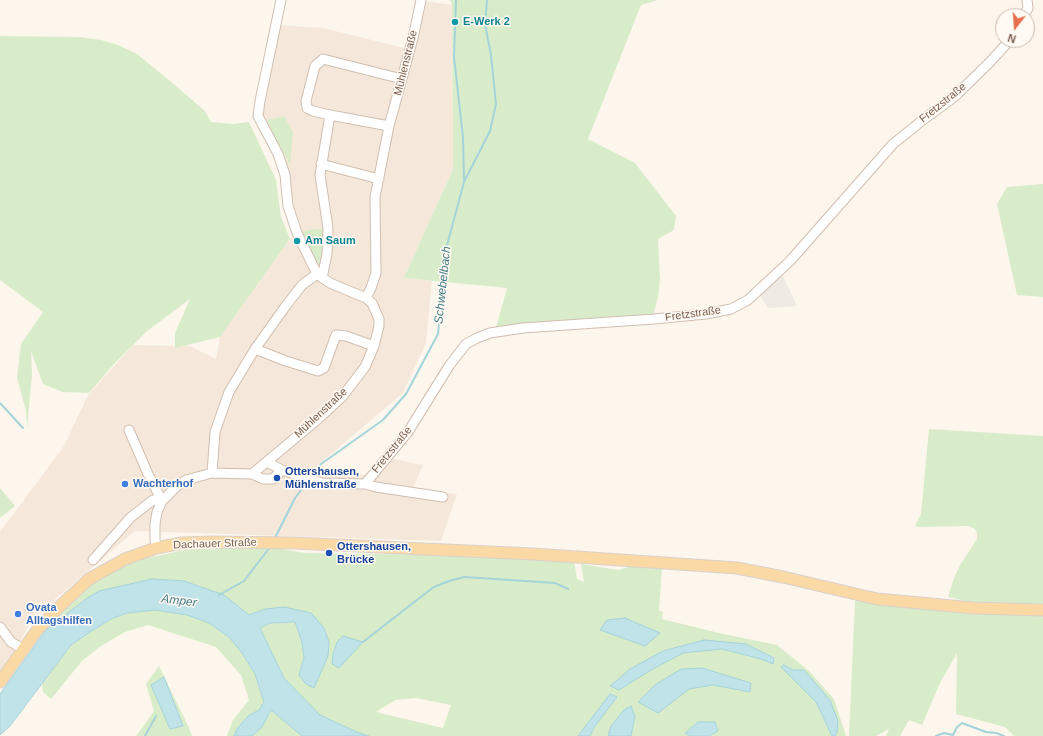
<!DOCTYPE html>
<html>
<head>
<meta charset="utf-8">
<style>
  body { margin:0 }
  #map { position:relative; width:1043px; height:736px; overflow:hidden; background:#fdf6ec; font-family:Helvetica,sans-serif }
  canvas { display:block }
  .north { position:absolute; left:995px; top:8px; width:40px; height:40px; box-sizing:border-box; background:#fffaf3; border:1px solid #cabbb1; border-radius:50%; rotate:197deg; font-size:11px; font-weight:700; line-height:16px; text-align:center; color:#7a5c4d }
  .north::after { content:''; display:block; margin:auto; width:14px; height:18px; background:#e76f51; clip-path:polygon(50% 0,100% 100%,50% 72%,0 100%) }
</style>
</head>
<body>
<div id="map">
<canvas width="1043" height="736"></canvas>
<div class="north">N</div>
</div>
<script>
const context = document.querySelector('canvas').getContext('2d');
context.lineJoin = 'round';
function fillPath(path, color) {
  context.fillStyle = color;
  context.fill(path, 'evenodd');
}
function shape(rows) {
  const path = new Path2D();
  for (const r of rows) {
    path.moveTo(r[0], r[1]);
    for (let i = 2; i < r.length; i += 2) path.lineTo(r[i], r[i + 1]);
  }
  return path;
}
function strokePath(path, color, width, dash) {
  context.strokeStyle = color;
  context.lineWidth = width;
  context.lineCap = dash ? 'butt' : 'round';
  context.setLineDash(dash || []);
  context.stroke(path);
}
function drawText(font, color, halo, rows, align = 'center') {
  context.font = font + ' Helvetica,sans-serif';
  context.lineWidth = 3;
  context.setLineDash([]);
  context.textBaseline = 'middle';
  context.strokeStyle = halo;
  context.fillStyle = color;
  for (const [text, x, y, turn = 0] of rows) {
    context.save();
    context.translate(x, y);
    context.rotate((+turn || 0) * Math.PI / 180);
    context.textAlign = isNaN(turn) ? turn : align;
    if (halo) context.strokeText(text, 0, 0);
    context.fillText(text, 0, 0);
    context.restore();
  }
}
const residential = shape([
  [419,0,452,5,453,169,404,278,432,281,426,343,403,393,312,470,378,476,393,459,423,465,412,490,457,494,441,541,135,531,32,619,5,670,0,675,0,532,64,446,88,395,133,345,190,346,216,359,220,337,297,230,291,205,261,115,278,25,323,28,404,48]
]);
const industrial = shape([
  [782,274,797,306,768,308,759,293]
]);
const green = shape([
  [450,0,658,0,641,5,588,139,635,163,676,216,674,230,658,239,660,280,658,297,653,316,496,328,507,288,404,278,453,169,452,5],
  [0,36,79,37,101,40,118,45,137,54,170,81,205,111,211,122,233,124,249,122,276,180,281,217,290,239,220,337,175,348,175,333,190,299,147,331,113,365,89,393,63,392,43,384,31,351,32,375,27,428,26,411,17,378,21,344,43,312,0,280],
  [284,116,293,132,290,165,285,154,282,152,267,120],
  [1043,184,1043,297,1017,295,997,204,1007,187],
  [327,228,322,276,299,233,308,230],
  [929,429,1043,436,1043,736,1014,736,1005,727,956,714,957,653,940,683,922,725,909,720,900,736,886,736,889,729,876,736,849,736,855,601,861,600,980,604,948,597,954,578,960,565,977,539,977,533,975,529,968,526,918,527,915,526,921,514],
  [0,488,15,506,0,518],
  [213,544,276,548,305,553,449,555,574,561,577,579,584,582,581,564,618,570,636,565,662,567,659,611,663,612,662,619,719,633,777,645,809,671,834,699,846,736,835,736,837,733,804,670,793,670,784,665,781,667,816,702,832,736,709,736,718,731,715,722,698,722,685,733,690,736,631,736,635,716,624,710,611,726,608,736,590,736,595,726,580,732,578,736,369,736,359,733,320,715,284,678,260,628,270,623,295,622,302,642,304,658,299,675,324,628,265,609,249,615,224,595,86,599,46,630,42,627,88,585,128,562],
  [746,644,773,663,761,659,721,649,683,653,651,670,663,651],
  [702,668,751,684,750,692,713,685,689,689],
  [416,698,451,705,443,728,376,712,395,700],
  [155,610,187,615,209,623,229,637,242,653,255,674,264,702,259,710,248,716,237,729,234,736,227,736,233,720,249,700,241,675,216,647,148,625,125,632,101,646,82,661,51,699,43,692,42,684,71,645,90,632,111,619,127,613],
  [159,666,190,730,192,736,136,736,154,711,146,684],
  [271,710,302,736,252,736,262,727]
]);
const water = shape([
  [152,579,184,581,224,595,249,615,265,609,284,607,311,613,324,628,329,642,328,656,314,688,306,684,299,675,304,658,302,642,295,622,270,623,260,628,284,678,320,715,359,733,369,736,302,736,271,710,262,727,252,736,234,736,237,729,248,716,259,710,264,702,255,674,242,653,229,637,209,623,187,615,155,610,127,613,111,619,90,632,71,645,10,726,0,735,0,694,46,630,86,599,99,591,152,579],
  [625,618,660,633,645,646,600,630,607,620,625,618],
  [343,636,363,642,339,668,332,664,333,654,337,642,343,636],
  [704,640,746,644,774,658,773,664,761,659,722,649,683,653,651,670,619,690,610,686,630,669,663,651,704,640],
  [784,665,793,670,804,670,830,700,838,721,837,733,835,736,832,736,816,702,781,667,784,665],
  [702,668,751,683,750,692,713,685,689,689,658,713,638,702,655,685,681,669,702,668],
  [164,677,183,726,170,729,151,685,164,677],
  [610,694,617,697,595,726,590,736,578,736,610,694],
  [631,706,635,716,631,736,608,736,611,726,624,710,631,706],
  [698,722,715,722,718,731,709,736,690,736,685,733,698,722]
]);
const stream = shape([
  [456,0,454,57,463,137,464,180],
  [0,403,23,428],
  [312,476,321,464,383,420,406,394,438,334,446,249,464,182,490,131,496,104,491,55,485,24,487,0],
  [274,540,295,498,308,481],
  [219,595,244,581,270,547],
  [363,642,422,596,434,587,449,581,464,577,555,583,568,589],
  [145,736,156,716],
  [936,736,944,733,953,735,957,727,962,723,986,732,996,733,1004,736]
]);
const minor = shape([
  [281,0,260,101,258,116,278,154,285,175,288,206,297,233,317,274,330,283,366,298],
  [1024,16,1028,8,1027,0],
  [330,115,389,126],
  [321,164,379,179],
  [322,278,327,254,328,228,320,175,330,115,313,111,307,108,306,101,315,66,323,59,402,79],
  [255,349,286,361,318,371,324,368,336,335,346,336,374,346],
  [129,430,148,474,162,501],
  [267,462,282,470,322,483,365,484,376,487,443,497],
  [212,473,215,432,229,392,255,349,285,307,302,285,317,274],
  [252,474,318,419,342,397,365,367,374,346,379,326,379,319,372,303,366,298,371,288,376,273,375,197,389,126,413,38,421,0],
  [365,484,408,432,449,366,466,344,477,338,490,333,523,328,654,319,706,314,731,309,748,300,790,261,893,144,924,119,954,97,989,63,1010,40],
  [156,548,155,539,155,524,157,512,162,501,177,486,186,480,212,473,252,474,263,479,273,479,282,470],
  [93,560,131,517,153,500,162,501],
  [0,627,11,642,23,649]
]);
const major = shape([
  [0,682,37,630,60,606,89,579,125,559,156,548,182,543,212,542,293,543,533,554,737,568,783,577,877,599,974,608,1043,610]
]);
const markers = [
  [455,22,4,"#0f9aa8"],
  [297,241,4,"#0f9aa8"],
  [277,478,4,"#1a4fb4"],
  [125,484,4,"#3f7fe0"],
  [329,553,4,"#1a4fb4"],
  [18,614,4,"#3f7fe0"]
];
const cultureNames = [
  ["E-Werk 2",463,22],
  ["Am Saum",305,241]
];
const streetNames = [
  ["Mühlenstraße",406,63,-76],
  ["Fretzstraße",943,103,-39],
  ["Fretzstraße",693,314,-8],
  ["Mühlenstraße",321,413,-43],
  ["Fretzstraße",392,450,-51],
  ["Dachauer Straße",215,544,-2]
];
const transitNames = [
  ["Ottershausen,",285,472],
  ["Mühlenstraße",285,485],
  ["Ottershausen,",337,547],
  ["Brücke",337,560]
];
const shopNames = [
  ["Wachterhof",133,484],
  ["Ovata",26,608],
  ["Alltagshilfen",26,621]
];
const waterNames = [
  ["Schwebelbach",443,285,-84],
  ["Amper",179,601,7]
];
fillPath(residential, '#f5e8da');
fillPath(industrial, '#efe9e4');
fillPath(green, '#d8ecc9');
fillPath(water, '#bfe3e8');
strokePath(water, '#a5d3da', 1);
strokePath(stream, '#a5d3da', 2);
strokePath(minor, '#d1beb0', 11);
strokePath(major, '#dad1cd', 13);
strokePath(minor, '#fff', 9);
strokePath(major, '#fbd9a5', 11);
for (const [x, y, r, color] of markers) {
  const dot = new Path2D();
  dot.arc(x, y, r, 0, 2 * Math.PI);
  context.fillStyle = color;
  context.fill(dot);
  strokePath(dot, '#fffaf3', 1.5);
}
drawText('bold 11px', '#0d838f', '#fffaf3', cultureNames, 'left');
drawText('11px', '#7a5c4d', '#fffaf3', streetNames);
drawText('bold 11px', '#164399', '#fffaf3', transitNames, 'left');
drawText('bold 11px', '#366cbe', '#fffaf3', shopNames, 'left');
drawText('italic 12px', '#437c86', '#fffaf3', waterNames);
</script>
</body>
</html>
